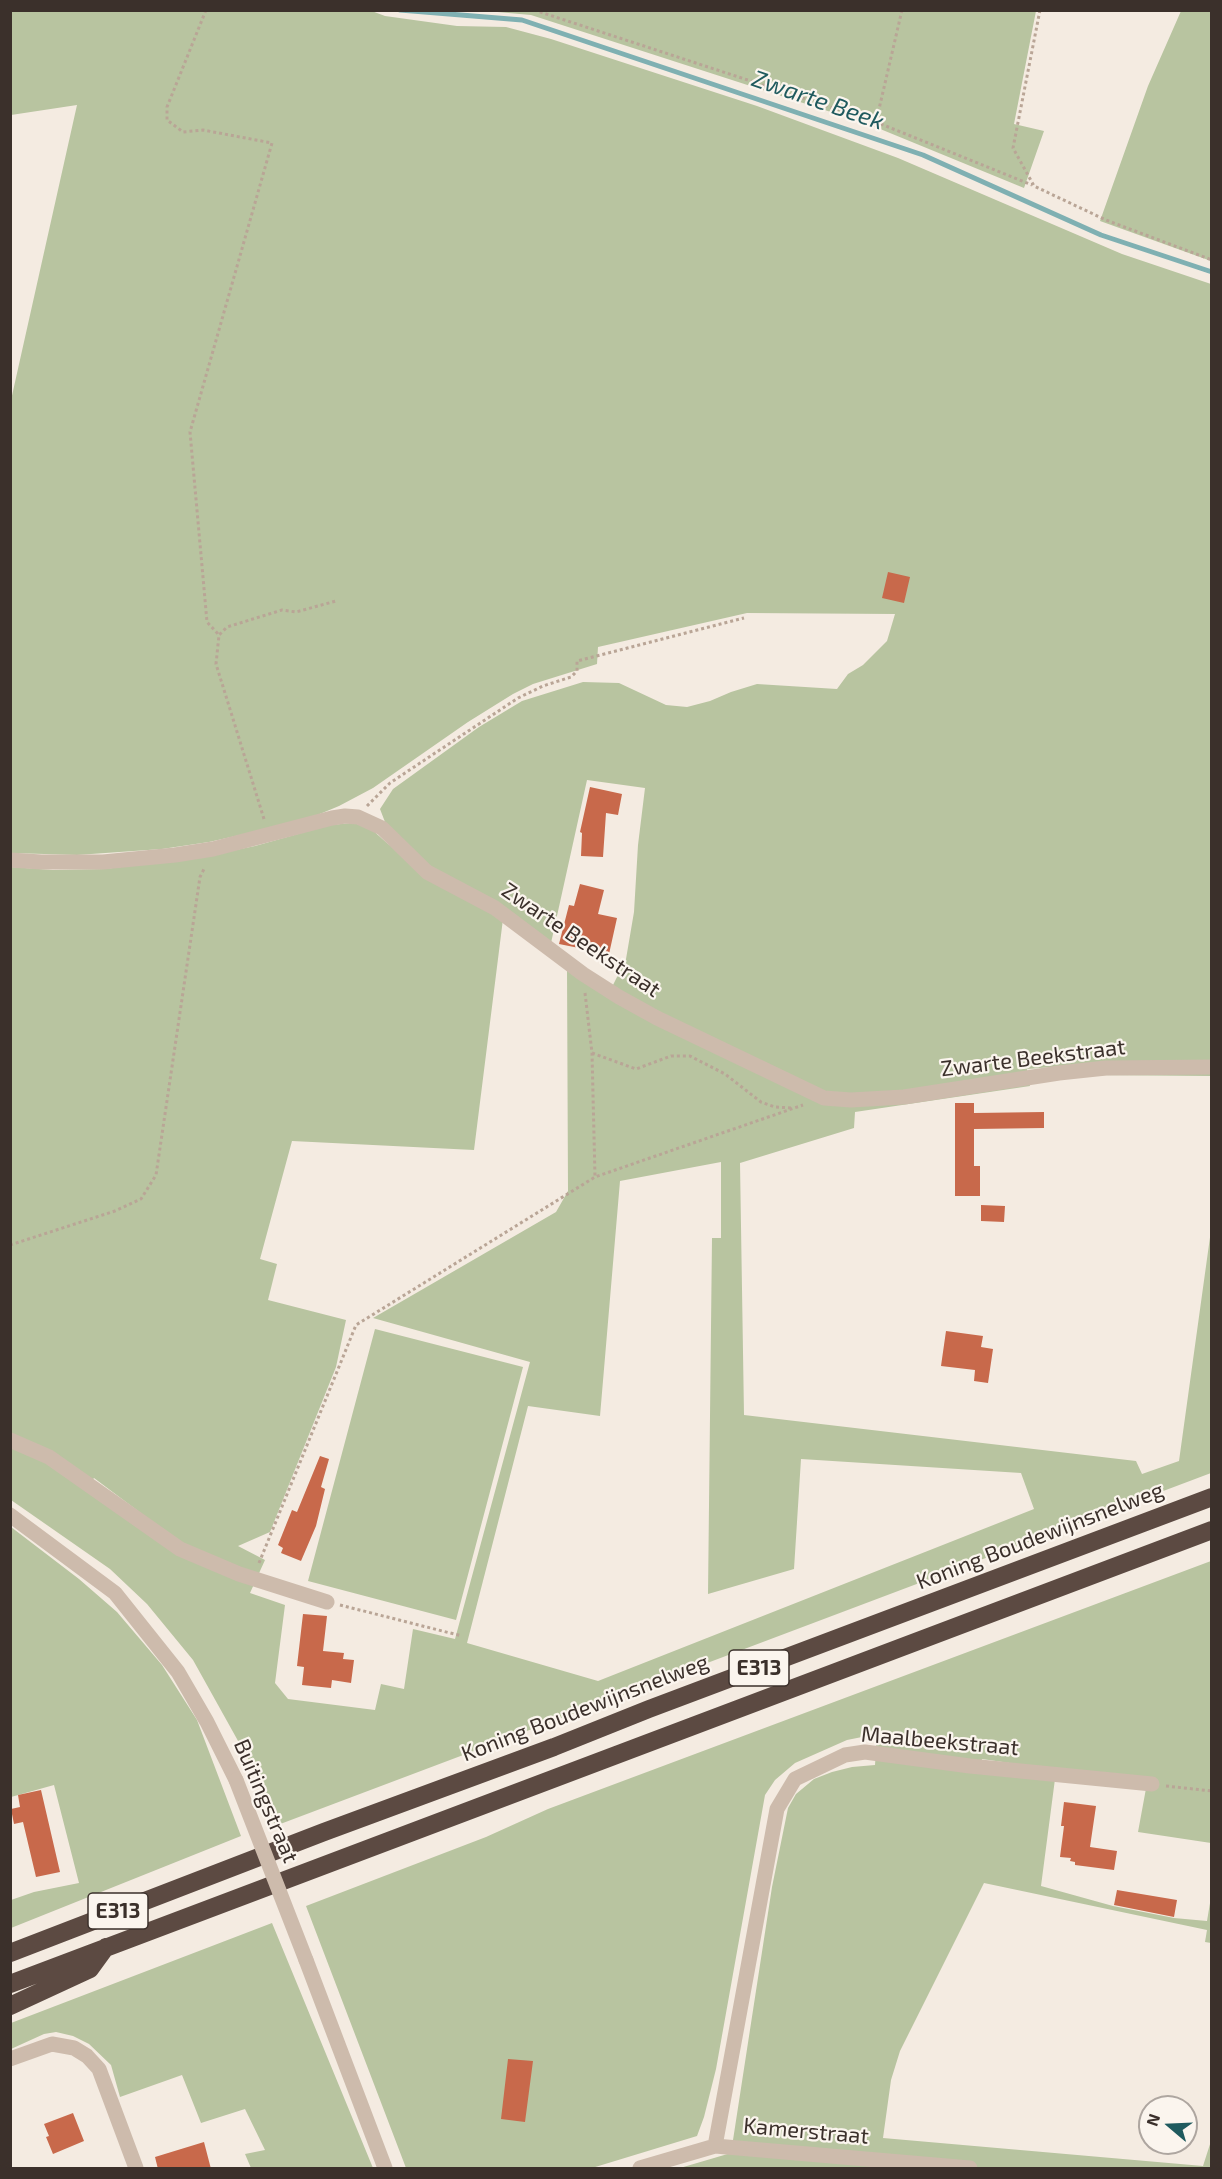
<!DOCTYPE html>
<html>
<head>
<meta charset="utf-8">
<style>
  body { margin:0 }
  #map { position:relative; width:1222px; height:2179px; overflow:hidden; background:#f4ebe1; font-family:"Exo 2",sans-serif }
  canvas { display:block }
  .frame { position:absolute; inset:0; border:12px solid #3b302b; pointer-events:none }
  .north { position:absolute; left:1138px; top:2095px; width:60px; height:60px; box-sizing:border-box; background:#fbf5ee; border:2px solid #aea6a0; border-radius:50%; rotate:289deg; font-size:16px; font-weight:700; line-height:24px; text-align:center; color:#3b302b }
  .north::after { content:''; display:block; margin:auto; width:21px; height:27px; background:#1f5a5e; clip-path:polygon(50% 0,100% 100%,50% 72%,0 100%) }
</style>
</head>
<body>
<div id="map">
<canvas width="1222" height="2179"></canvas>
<div class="frame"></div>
<div class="north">N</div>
</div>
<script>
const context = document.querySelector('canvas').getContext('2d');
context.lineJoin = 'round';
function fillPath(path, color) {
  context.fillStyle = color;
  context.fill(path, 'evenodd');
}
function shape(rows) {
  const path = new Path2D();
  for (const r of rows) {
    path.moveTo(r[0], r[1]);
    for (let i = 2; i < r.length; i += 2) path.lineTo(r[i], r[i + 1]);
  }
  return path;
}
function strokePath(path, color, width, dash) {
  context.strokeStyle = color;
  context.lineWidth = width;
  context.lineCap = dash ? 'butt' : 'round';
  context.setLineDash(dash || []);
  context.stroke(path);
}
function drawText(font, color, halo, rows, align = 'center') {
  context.font = font + ' "Exo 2",sans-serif';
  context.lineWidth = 4.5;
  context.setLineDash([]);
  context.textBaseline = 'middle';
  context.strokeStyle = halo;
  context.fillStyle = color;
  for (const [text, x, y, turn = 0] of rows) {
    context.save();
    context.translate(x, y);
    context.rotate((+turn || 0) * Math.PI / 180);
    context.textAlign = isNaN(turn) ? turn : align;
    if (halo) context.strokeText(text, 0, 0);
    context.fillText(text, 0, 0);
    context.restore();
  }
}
const green = shape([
  [369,10,385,16,457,26,506,27,551,39,757,106,898,158,1122,254,1211,284,1211,1076,1090,1075,1091,1064,1027,1069,1030,1086,855,1112,854,1128,740,1163,744,1415,1136,1461,1142,1474,1179,1461,1211,1230,1211,1473,275,1826,252,1766,193,1660,147,1604,110,1569,11,1500,11,867,53,870,104,869,191,859,255,846,330,825,351,823,368,826,388,844,503,919,474,1150,292,1141,260,1259,277,1264,268,1300,346,1320,336,1367,270,1532,238,1546,265,1560,250,1593,285,1605,275,1683,288,1699,375,1710,381,1684,404,1689,413,1629,455,1639,530,1362,373,1318,556,1212,568,1191,567,968,612,987,626,959,634,912,638,845,645,788,587,780,551,943,426,863,385,822,380,809,393,789,479,727,522,701,583,682,619,683,666,705,687,707,710,701,731,692,757,684,837,689,848,674,863,665,887,641,895,614,747,613,598,647,597,664,533,684,513,694,468,722,373,788,339,806,303,821,209,842,162,849,77,855,11,853,11,400,77,105,11,115,10,11],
  [721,1162,721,1238,712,1238,708,1594,794,1569,801,1459,1021,1473,1034,1509,598,1681,467,1643,528,1406,600,1416,620,1181],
  [94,1478,162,1529,86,1489],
  [486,11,1036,11,1014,124,1044,131,1024,188,868,124,531,15],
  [1181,11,1211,11,1211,261,1100,221,1148,86],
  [375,1329,523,1367,456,1620,308,1581],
  [11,1527,79,1579,117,1612,162,1665,197,1720,241,1836,11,1928,11,1900,34,1892,79,1883,54,1785,11,1797],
  [1211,1561,1211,1843,1138,1832,1147,1783,982,1759,980,1768,1055,1779,1041,1886,1113,1906,1174,1918,1207,1921,1211,1897,1211,1943,1205,1942,1207,1930,984,1883,900,2051,891,2080,883,2138,1203,2166,1211,2141,1211,2168,680,2168,731,2153,772,1887,788,1808,796,1794,814,1779,832,1772,852,1767,875,1765,877,1734,847,1740,795,1763,775,1780,765,1795,716,2069,704,2117,697,2136,592,2168,406,2168,306,1906,486,1837,548,1809],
  [272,1923,373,2168,251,2168,245,2154,265,2150,245,2109,201,2123,182,2075,120,2097,111,2065,89,2044,73,2036,56,2032,44,2034,11,2049,11,2023]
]);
const stream = shape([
  [400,10,522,20,923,155,1101,235,1212,272]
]);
const building = shape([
  [888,572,910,577,904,603,882,598],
  [590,787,622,794,618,815,606,813,603,857,581,856,582,833,580,832],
  [580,884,604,890,598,914,617,918,609,954,559,944,569,905,574,906],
  [955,1103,974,1103,974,1113,1044,1112,1044,1128,974,1129,974,1166,980,1166,980,1196,955,1196],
  [981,1205,1005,1206,1004,1222,981,1221],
  [946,1331,983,1336,981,1347,993,1349,988,1383,974,1381,975,1370,941,1366],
  [320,1456,329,1459,321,1487,325,1489,316,1526,301,1561,281,1553,283,1548,278,1545,292,1510,297,1512],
  [303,1614,327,1616,323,1651,344,1653,343,1659,354,1660,351,1683,332,1680,331,1688,302,1685,304,1667,297,1666],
  [41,1790,60,1872,36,1877,23,1822,14,1824,11,1809,20,1807,18,1795],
  [1064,1802,1096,1806,1090,1847,1117,1851,1114,1870,1075,1865,1075,1862,1070,1861,1071,1858,1060,1857,1064,1826,1061,1826],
  [1117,1890,1177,1900,1174,1917,1114,1905],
  [508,2059,533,2061,525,2122,501,2119],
  [73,2113,84,2141,53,2154,46,2137,49,2136,44,2124],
  [204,2142,211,2169,158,2169,155,2157]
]);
const path = shape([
  [206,10,167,107,167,120,183,132,203,130,272,143,190,432,207,622,219,635],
  [534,10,876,122],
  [902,10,876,122,1032,185],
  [1040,10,1013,148,1034,186,1106,220,1212,260],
  [367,806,390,783,518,698,543,686,571,677,577,671,577,661,744,618],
  [264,819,216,664,219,635,227,627,282,610,296,612,336,601],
  [585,993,592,1053,595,1177],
  [592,1053,636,1069,671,1056,690,1056,725,1074,761,1102,775,1107,792,1108],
  [10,1245,115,1211,141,1199,156,1175,200,877,205,867],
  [259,1563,356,1325,595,1177,803,1105],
  [340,1605,462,1636],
  [1166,1786,1212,1791]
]);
const minor = shape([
  [10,860,41,862,103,862,175,855,213,849,332,818,345,816,358,817,382,828,427,872,495,908,583,974,619,997,657,1018,824,1098,851,1100,904,1097,1059,1073,1106,1068,1212,1067],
  [10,1440,49,1457,180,1549,239,1574,327,1602],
  [10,1515,115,1593,178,1672,207,1722,236,1780],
  [306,1960,385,2168],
  [10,2059,52,2044,74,2048,87,2056,99,2069,136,2168],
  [715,2146,777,1809,795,1779,845,1755,865,1752,970,1766,1152,1784],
  [640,2168,715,2146,970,2168]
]);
const motorway = shape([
  [10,1953,324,1832,554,1747,649,1709,1212,1497],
  [10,1984,1212,1530],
  [10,2006,90,1969,106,1947]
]);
const minorBridge = shape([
  [236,1780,306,1960]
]);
const shields = [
  [759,1668,60],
  [118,1911,60]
];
const shieldNames = [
  ["E313",759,1668],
  ["E313",118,1911]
];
const streetNames = [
  ["Zwarte Beekstraat",581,940,34],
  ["Zwarte Beekstraat",1033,1058,-7],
  ["Koning Boudewijnsnelweg",1040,1536,-21],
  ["Koning Boudewijnsnelweg",585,1708,-21],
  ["Maalbeekstraat",940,1741,5],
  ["Buitingstraat",266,1801,67],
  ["Kamerstraat",806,2131,5]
];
const waterNames = [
  ["Zwarte Beek",818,100,19]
];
fillPath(green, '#b8c4a0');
strokePath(stream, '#7fb0b2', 5);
fillPath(building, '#c8694b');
strokePath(path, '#b9a596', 3, [3, 3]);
strokePath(minor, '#cdbbac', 15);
strokePath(motorway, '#5c4a42', 18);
strokePath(minorBridge, '#cdbbac', 15);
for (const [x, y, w] of shields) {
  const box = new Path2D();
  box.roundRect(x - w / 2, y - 18, w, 36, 4.5);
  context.fillStyle = '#fbf5ee';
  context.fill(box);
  strokePath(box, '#3b302b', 1.5);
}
drawText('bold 21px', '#3b302b', null, shieldNames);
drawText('22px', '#3b302b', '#fbf5ee', streetNames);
drawText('italic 24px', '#1f5a5e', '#fbf5ee', waterNames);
</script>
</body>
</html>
